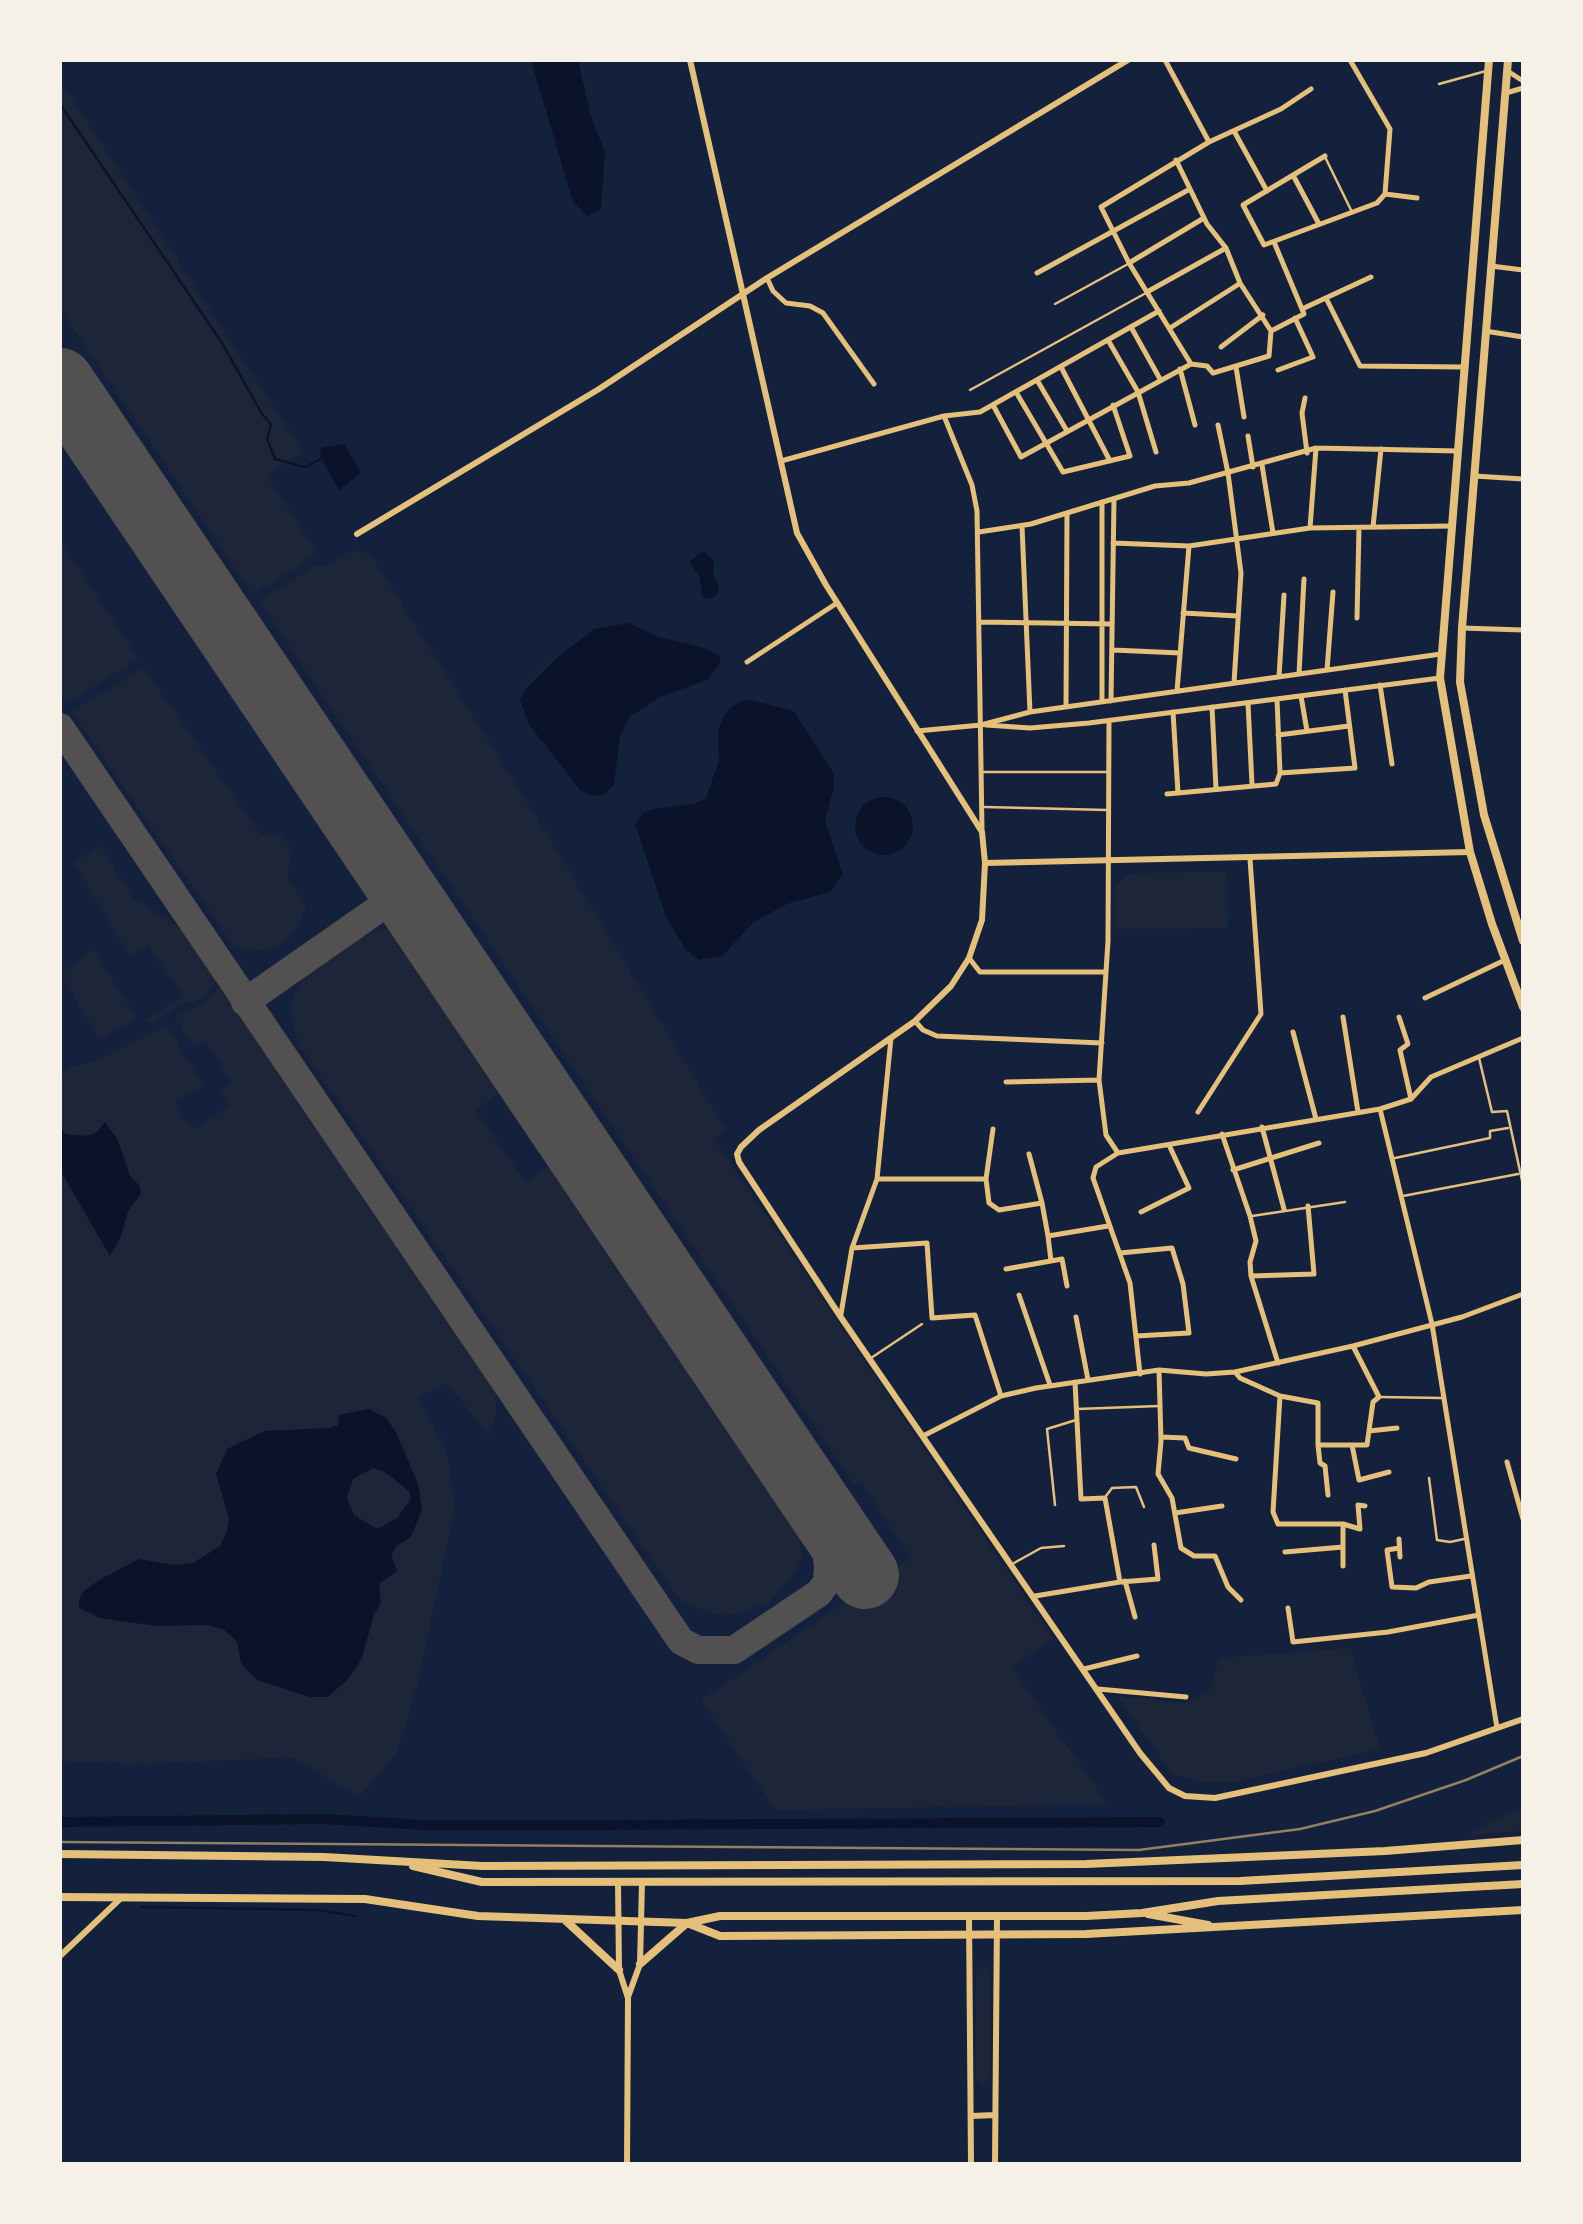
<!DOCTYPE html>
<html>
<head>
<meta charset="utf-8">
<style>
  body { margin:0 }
  #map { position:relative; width:1583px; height:2224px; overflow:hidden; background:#14213d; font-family:Overpass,sans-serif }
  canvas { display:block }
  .frame { position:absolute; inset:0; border:62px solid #f6f1e7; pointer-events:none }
</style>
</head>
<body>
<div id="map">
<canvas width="1583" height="2224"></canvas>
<div class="frame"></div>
</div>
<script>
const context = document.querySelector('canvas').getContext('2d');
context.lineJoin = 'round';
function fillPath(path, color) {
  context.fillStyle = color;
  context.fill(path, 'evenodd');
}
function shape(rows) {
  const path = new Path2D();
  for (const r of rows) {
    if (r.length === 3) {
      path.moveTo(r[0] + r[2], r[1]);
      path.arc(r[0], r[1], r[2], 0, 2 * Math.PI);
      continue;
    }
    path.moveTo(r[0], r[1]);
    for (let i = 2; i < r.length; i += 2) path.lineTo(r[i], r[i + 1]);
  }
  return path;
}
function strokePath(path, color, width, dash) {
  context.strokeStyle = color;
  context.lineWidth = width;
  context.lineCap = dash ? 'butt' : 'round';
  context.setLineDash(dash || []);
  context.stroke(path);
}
const green = shape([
  [60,80,303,452,267,476,314,549,313,556,253,595,60,309],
  [60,540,139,659,67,703,60,693],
  [352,550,370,554,542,826,726,1130,714,1139,1053,1639,1011,1667,1108,1804,776,1810,701,1700,911,1558,861,1482,854,1485,259,601,316,565,326,566],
  [144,668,261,835,278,835,286,841,292,850,287,877,306,907,294,933,283,943,269,949,244,951,231,942,71,711],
  [100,846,133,898,187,933,220,977,203,998,180,1005,153,1023,149,1023,146,1019,184,996,148,946,130,957,74,862],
  [1227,872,1228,928,1116,929,1115,887,1130,873],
  [383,928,407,947,502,1091,475,1110,526,1182,552,1163,797,1527,802,1558,795,1572,770,1602,734,1615,715,1614,685,1602,674,1592,298,1043,290,1008,297,987,309,970,372,931],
  [94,950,136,1018,100,1040,60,973],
  [224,982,497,1379,496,1416,489,1436,447,1383,417,1398,446,1448,455,1507,418,1682,398,1751,359,1797,292,1757,146,1764,60,1761,60,1075,70,1067,94,1062,166,1026,204,1085,174,1103,192,1130,230,1106,221,1090,232,1083,205,1040,194,1047,176,1019,176,1015,201,1005],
  [1350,1648,1380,1749,1234,1782,1203,1782,1172,1774,1117,1696,1184,1703,1211,1690,1219,1658],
  [1523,1809,1523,1831,1469,1835,1490,1821],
  [983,1965,989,1971,989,2079,983,2085,976,2079,976,1971]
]);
const water = shape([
  [531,60,578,60,591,117,605,152,601,209,588,217,573,202],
  [344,444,361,473,339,490,320,456,321,448],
  [701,552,706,552,714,562,713,574,719,587,716,596,708,599,703,598,699,576,689,562],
  [629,623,658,637,705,648,719,656,721,662,707,680,662,696,629,717,620,736,614,784,605,794,592,796,580,790,528,723,520,700,525,690,559,656,594,629],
  [746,699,794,711,834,774,834,787,825,821,843,874,830,892,787,904,754,922,722,956,699,960,686,950,666,917,635,824,643,813,657,808,693,804,706,798,719,760,718,733,722,719,730,708],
  [884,826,29],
  [105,1122,118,1140,130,1176,140,1186,141,1194,128,1211,121,1236,110,1256,60,1170,60,1126,66,1134,87,1136,97,1132],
  [369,1409,386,1418,396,1432,418,1484,422,1510,411,1537,397,1546,391,1555,397,1571,379,1584,381,1603,374,1614,362,1658,350,1677,328,1697,310,1697,257,1680,241,1663,237,1642,223,1629,206,1625,156,1626,100,1618,79,1608,79,1600,83,1592,99,1580,139,1559,176,1565,193,1563,220,1546,227,1531,229,1519,216,1474,227,1449,264,1431,329,1428,338,1425,339,1415,343,1414],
  [373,1468,385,1472,409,1491,411,1498,397,1518,377,1529,354,1515,347,1497,353,1479]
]);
const stream = shape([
  [60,104,222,343,262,414,271,424,267,439,275,459,305,467,321,459],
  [142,1907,318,1910,356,1916]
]);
const canal = shape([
  [60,1822,325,1819,424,1825,589,1825,1160,1822]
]);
const taxiway = shape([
  [60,727,681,1641,698,1650,734,1650,819,1593,827,1582,828,1568,826,1545,813,1498],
  [245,1002,404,891]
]);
const runway = shape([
  [60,382,865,1575]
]);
const service = shape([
  [1439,84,1486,71],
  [1326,159,1351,210],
  [1055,304,1128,264],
  [970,390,1146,293],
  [984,772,1107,772],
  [985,807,1107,810],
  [1479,1058,1492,1112,1507,1111,1523,1185],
  [1395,1158,1490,1138,1490,1131,1508,1128],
  [1403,1196,1518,1174],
  [1252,1216,1345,1202],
  [871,1358,922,1324],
  [1380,1397,1442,1398],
  [1077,1409,1159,1406],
  [1429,1478,1437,1540,1450,1542,1464,1539],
  [1106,1496,1112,1488,1136,1487,1144,1507],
  [1055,1505,1047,1429,1076,1420],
  [1014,1563,1041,1548,1064,1546]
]);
const minor = shape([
  [1165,60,1209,142,1101,207,1129,263,1191,364],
  [1509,72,1523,81],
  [1506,93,1523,88],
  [1234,131,1267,191],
  [1209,142,1281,109,1311,89],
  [1325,156,1243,205,1264,245,1377,203,1385,194,1390,129,1350,60],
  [1294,177,1319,224],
  [1385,194,1417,198],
  [1274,242,1302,309],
  [1129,263,1204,218],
  [1491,266,1523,270],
  [1037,273,1190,189],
  [767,278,773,291,786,303,810,306,823,313,874,384],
  [1147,292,1226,248],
  [1326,298,1360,366,1463,367],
  [1131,327,1160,379],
  [1170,328,1239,284],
  [1271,331,1304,314,1302,309,1371,277],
  [1485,331,1523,337],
  [1108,340,1138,392,1156,452],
  [1221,347,1263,315],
  [1061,367,1110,461],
  [1236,367,1244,417],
  [1180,369,1195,425],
  [1278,370,1313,357,1295,318],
  [1037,380,1067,431],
  [1016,392,1063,472,1130,456,1113,405],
  [1305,398,1302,413,1307,453],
  [993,405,1021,457,1191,364,1207,366,1213,373,1269,356,1271,331,1240,283,1226,248,1207,224,1176,160],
  [944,416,972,485,977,511,982,830],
  [1218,425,1228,473,1241,573,1234,683],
  [1248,436,1253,467],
  [781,461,944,416,980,412,1159,311],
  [1262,465,1273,533],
  [1474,476,1523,479],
  [1022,526,1030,712],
  [1373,527,1381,449],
  [1310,528,1316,448],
  [979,532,1031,524,1155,486,1189,483,1316,448,1458,451],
  [1113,543,1189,546,1310,528,1452,526],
  [1183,613,1238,616],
  [1357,618,1359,528],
  [980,622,1112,624],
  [1462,628,1523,630],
  [1113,650,1180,653],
  [747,662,837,603],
  [1327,670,1333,592],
  [1299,674,1304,579],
  [1279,677,1284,595],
  [1380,685,1392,764],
  [1177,691,1189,546],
  [1301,696,1307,731],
  [1277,699,1280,773],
  [1111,701,1114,499],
  [1102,702,1102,502],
  [1248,703,1252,785],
  [1066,707,1067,513],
  [1212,707,1216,789],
  [1173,712,1178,793],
  [1109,721,1108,941,1099,1080,1106,1135,1118,1153],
  [986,725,1030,728,1089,723,1440,678],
  [917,731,981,725,1030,712,1441,654],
  [1278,735,1349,726],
  [1167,794,1276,784,1280,773,1355,768,1345,690],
  [969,958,980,972,1104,972],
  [1425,998,1505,960],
  [1343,1017,1358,1112],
  [1399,1017,1408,1044,1400,1050,1411,1099],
  [915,1021,923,1030,937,1036,1102,1043],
  [1293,1032,1316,1119],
  [1006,1082,1099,1080],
  [1380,1109,1432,1324,1497,1728],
  [1198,1112,1261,1014,1250,859],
  [1262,1127,1284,1209],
  [1222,1134,1250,1216,1256,1241,1250,1262,1251,1276,1278,1363],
  [1029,1154,1042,1203],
  [1233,1170,1319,1143],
  [878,1179,986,1179,989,1203,999,1210,1042,1203,1048,1236,1108,1226],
  [986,1179,993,1129],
  [1141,1212,1189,1188,1169,1145],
  [1048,1236,1051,1261],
  [852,1248,927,1243,932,1318,975,1315,1001,1396],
  [1120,1253,1172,1248,1183,1284,1189,1333,1136,1336],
  [1006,1269,1062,1259,1067,1286],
  [1251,1276,1314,1274,1308,1206],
  [1019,1295,1050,1385],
  [841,1314,852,1248,877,1179,891,1038],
  [1076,1317,1088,1380],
  [1159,1370,1161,1441,1158,1474,1172,1498,1181,1548,1194,1556,1215,1556,1228,1587,1241,1600],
  [1235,1372,1240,1378,1280,1396,1273,1512,1278,1524,1343,1524,1343,1566],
  [1140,1374,1130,1283,1093,1178,1096,1167,1118,1153,1380,1109,1411,1099,1431,1077,1523,1038],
  [1075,1382,1081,1499,1105,1498,1120,1582],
  [1280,1396,1318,1403,1318,1445,1320,1463,1325,1466,1328,1495],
  [1369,1431,1397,1428],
  [923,1436,1001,1396,1036,1388,1159,1370,1206,1374,1235,1372,1353,1346,1462,1317,1523,1294],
  [1161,1437,1185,1438,1189,1448,1236,1459],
  [1318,1445,1367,1445,1373,1402,1379,1397,1353,1346],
  [1352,1445,1359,1480,1389,1472],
  [1507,1462,1523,1519],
  [1175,1513,1222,1506],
  [1343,1524,1360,1529,1358,1505,1365,1506],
  [1399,1539,1400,1557],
  [1399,1548,1387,1550,1392,1587,1416,1588,1429,1582,1471,1576],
  [1285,1552,1343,1547],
  [1125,1581,1135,1617],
  [1035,1596,1120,1582,1158,1579,1154,1545],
  [1288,1608,1293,1642,1388,1632,1479,1615],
  [1084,1669,1137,1656],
  [1098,1689,1186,1697]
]);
const tertiary = shape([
  [690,60,797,533,826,585,982,832,985,863,982,920,969,958,951,986,915,1021,759,1130,741,1147,737,1154,739,1162,840,1316,1140,1753,1169,1788,1185,1796,1215,1798,1426,1753,1523,1719],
  [357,534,599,389,767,278,1128,60],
  [985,863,1470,852],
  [618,1882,619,1970,628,1998,627,2164],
  [969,1916,971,2164],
  [628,1997,640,1964,642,1882],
  [971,2116,995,2115],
  [995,2164,997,1916]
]);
const secondary = shape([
  [60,1956,121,1898]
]);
const primary = shape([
  [1489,60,1440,678,1470,852,1492,924,1523,1007],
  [1508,60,1462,628,1460,682,1484,815,1523,941]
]);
const trunk = shape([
  [60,1854,324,1857,482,1866,1086,1864,1385,1851,1523,1840],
  [413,1866,482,1882,1240,1881,1523,1865],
  [60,1897,365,1899,478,1916,687,1923,720,1936,1086,1934,1523,1910],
  [1148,1914,1208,1925],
  [565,1920,619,1970],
  [640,1964,687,1923,720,1916,1086,1916,1142,1913,1218,1901,1523,1884]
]);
const rail = shape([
  [60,1842,1139,1850,1300,1829,1375,1811,1466,1780,1523,1756]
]);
fillPath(green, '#1d2539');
fillPath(water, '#0b132b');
strokePath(stream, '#0b132b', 2.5);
strokePath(canal, '#0b132b', 10);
strokePath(taxiway, '#525050', 28);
strokePath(runway, '#525050', 68);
strokePath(service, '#e5c07b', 2.5);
strokePath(minor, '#e5c07b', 5);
strokePath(tertiary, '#e5c07b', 6);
strokePath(secondary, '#e5c07b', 6);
strokePath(primary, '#e5c07b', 8);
strokePath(trunk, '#e5c07b', 8);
strokePath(rail, '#918062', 2.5);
</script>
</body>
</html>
